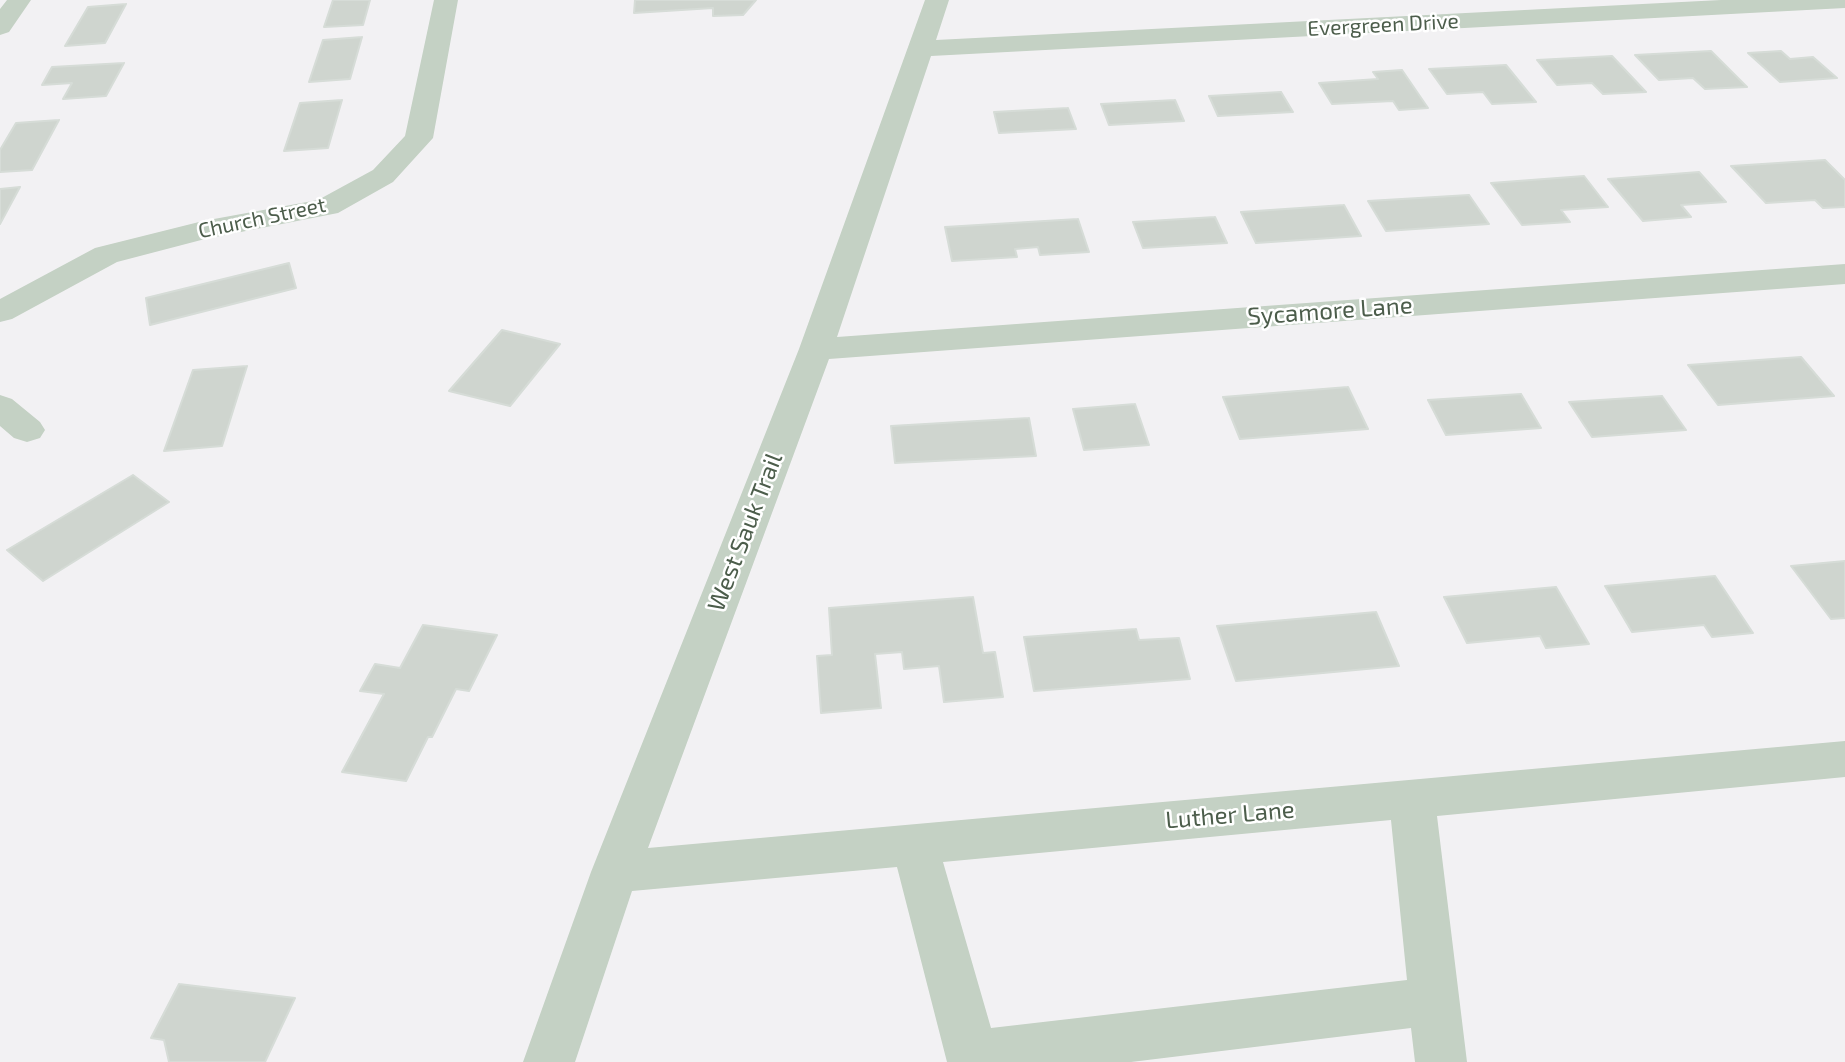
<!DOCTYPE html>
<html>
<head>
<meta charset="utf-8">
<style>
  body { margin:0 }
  canvas { display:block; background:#f2f1f3 }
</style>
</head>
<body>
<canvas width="1845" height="1062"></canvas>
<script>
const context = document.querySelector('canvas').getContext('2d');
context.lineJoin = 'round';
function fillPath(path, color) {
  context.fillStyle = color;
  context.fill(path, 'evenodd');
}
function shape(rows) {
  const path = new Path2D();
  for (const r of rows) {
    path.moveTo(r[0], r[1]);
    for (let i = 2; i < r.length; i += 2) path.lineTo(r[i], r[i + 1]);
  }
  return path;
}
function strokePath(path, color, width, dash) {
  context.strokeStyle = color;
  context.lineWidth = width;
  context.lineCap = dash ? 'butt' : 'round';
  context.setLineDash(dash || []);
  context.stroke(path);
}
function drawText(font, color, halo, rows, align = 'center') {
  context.font = font + ' "Exo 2",sans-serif';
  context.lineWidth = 5;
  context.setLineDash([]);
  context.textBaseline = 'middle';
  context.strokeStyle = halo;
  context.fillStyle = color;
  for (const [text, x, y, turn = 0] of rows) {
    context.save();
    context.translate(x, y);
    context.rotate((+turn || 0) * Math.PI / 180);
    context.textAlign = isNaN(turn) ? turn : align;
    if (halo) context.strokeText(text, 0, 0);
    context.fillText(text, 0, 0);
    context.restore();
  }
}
const building = shape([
  [333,0,370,0,363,25,324,27,333,0],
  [635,0,756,0,743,15,713,16,713,8,634,13,635,0],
  [126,4,105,43,65,46,88,7,126,4],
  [362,37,350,79,309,82,323,40,362,37],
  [1711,51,1747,87,1705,89,1693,78,1659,80,1635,55,1711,51],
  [1781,51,1790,59,1813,57,1837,78,1780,82,1748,53,1781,51],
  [1612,56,1646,92,1603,94,1592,83,1557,85,1537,60,1612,56],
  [124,63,106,96,63,99,72,83,42,85,52,67,124,63],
  [1506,65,1536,102,1492,104,1483,92,1447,94,1429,69,1506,65],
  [1402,70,1428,108,1399,110,1393,101,1332,104,1319,83,1378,79,1373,72,1402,70],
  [1281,92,1293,112,1218,116,1209,96,1281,92],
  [342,100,328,148,284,151,300,103,342,100],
  [1175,100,1184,121,1109,125,1101,104,1175,100],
  [1068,108,1076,129,999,133,994,112,1068,108],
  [59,120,32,170,0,172,0,150,16,123,59,120],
  [1825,160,1845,180,1845,207,1823,208,1815,200,1766,203,1731,166,1825,160],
  [1699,172,1726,202,1681,205,1691,217,1643,221,1608,179,1699,172],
  [1584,176,1608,207,1561,210,1570,222,1522,225,1491,183,1584,176],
  [20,187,0,224,0,189,20,187],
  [1469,195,1489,224,1386,231,1368,201,1469,195],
  [1344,205,1361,236,1256,243,1241,212,1344,205],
  [1215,217,1227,243,1143,248,1133,222,1215,217],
  [1078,219,1089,252,1040,255,1038,247,1015,249,1017,257,952,261,945,227,1078,219],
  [289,263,296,288,150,325,146,298,289,263],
  [502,330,560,344,510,406,449,391,502,330],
  [1801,357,1834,396,1718,405,1688,365,1801,357],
  [247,366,222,446,164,451,193,370,247,366],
  [1348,387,1368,429,1240,439,1223,397,1348,387],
  [1521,394,1541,428,1446,435,1428,400,1521,394],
  [1662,396,1686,430,1592,437,1569,402,1662,396],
  [1135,404,1149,445,1084,450,1073,409,1135,404],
  [1029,418,1036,456,895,463,891,426,1029,418],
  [133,475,169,502,43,581,7,550,133,475],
  [1845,561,1845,618,1831,619,1791,566,1845,561],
  [1715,576,1753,633,1712,637,1704,625,1632,632,1605,586,1715,576],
  [1556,587,1589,644,1546,648,1540,636,1467,643,1444,597,1556,587],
  [973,597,983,653,995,652,1003,697,944,702,939,666,904,669,902,652,875,654,881,708,821,713,817,656,832,655,829,608,973,597],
  [1376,612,1399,666,1236,681,1217,626,1376,612],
  [423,625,497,635,469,691,456,689,432,737,428,737,406,781,342,772,384,694,360,691,375,664,400,668,423,625],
  [1136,629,1139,640,1179,638,1190,679,1034,691,1024,637,1136,629],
  [179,984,295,998,265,1062,169,1062,164,1040,151,1038,179,984]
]);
const minor = shape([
  [7,0,31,0,9,32,0,35,0,9,7,0],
  [434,0,458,0,433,138,393,182,338,213,205,239,117,262,12,319,0,322,0,299,95,248,203,221,318,200,373,170,405,136,434,0],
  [925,0,949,0,936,40,1721,0,1845,0,1845,8,931,56,837,337,1845,264,1845,284,829,359,648,848,1845,741,1845,777,1437,816,1467,1062,1415,1062,1411,1028,1131,1062,947,1062,897,867,632,891,575,1062,523,1062,591,872,799,349,925,0],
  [1391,820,1407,980,991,1028,943,862,1391,820],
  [0,395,12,399,40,422,45,430,40,438,27,442,14,438,0,426,0,395]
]);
const farStreetnames = [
  ["Evergreen Drive",1383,25,-3],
  ["Church Street",262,218,-12]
];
const streetNames = [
  ["Sycamore Lane",1330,311,-4],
  ["West Sauk Trail",745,532,-69],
  ["Luther Lane",1230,815,-5]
];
fillPath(building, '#cfd5cf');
strokePath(building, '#d6dcd7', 2);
fillPath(minor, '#c4d1c4');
drawText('21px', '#4c5d4b', '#fff', farStreetnames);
drawText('24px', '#4c5d4b', '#fff', streetNames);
</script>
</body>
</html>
